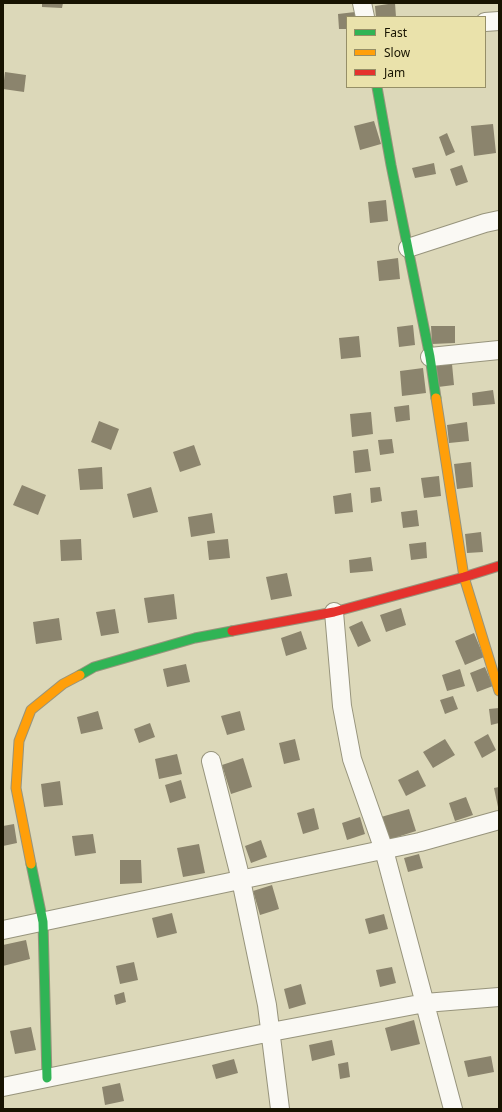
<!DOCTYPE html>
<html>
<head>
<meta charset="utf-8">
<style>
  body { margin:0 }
  #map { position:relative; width:502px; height:1112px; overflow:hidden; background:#dcd8b9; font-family:"Noto Sans",sans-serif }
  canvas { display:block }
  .frame { position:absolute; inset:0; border:4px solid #171301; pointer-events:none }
  .legend { position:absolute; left:346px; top:16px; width:140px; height:72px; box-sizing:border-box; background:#eae2ab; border:1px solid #968f67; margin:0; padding:5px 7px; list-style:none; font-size:12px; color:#171301 }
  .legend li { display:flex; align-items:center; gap:8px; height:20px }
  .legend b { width:20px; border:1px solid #968f67 }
</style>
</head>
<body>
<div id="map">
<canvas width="502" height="1112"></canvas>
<div class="frame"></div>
<ul class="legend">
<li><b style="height:5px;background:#30b455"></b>Fast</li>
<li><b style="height:5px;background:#ff9f0a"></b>Slow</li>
<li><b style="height:5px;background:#e5322d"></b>Jam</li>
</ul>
</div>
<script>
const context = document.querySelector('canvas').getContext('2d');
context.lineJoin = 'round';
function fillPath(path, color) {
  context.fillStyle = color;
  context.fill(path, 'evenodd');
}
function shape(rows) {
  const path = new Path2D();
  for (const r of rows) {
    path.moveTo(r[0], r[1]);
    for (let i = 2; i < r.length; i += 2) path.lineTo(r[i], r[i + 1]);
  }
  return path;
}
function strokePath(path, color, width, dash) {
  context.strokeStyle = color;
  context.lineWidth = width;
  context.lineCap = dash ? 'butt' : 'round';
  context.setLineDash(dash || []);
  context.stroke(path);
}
const building = shape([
  [42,3,63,3,62,8,42,7],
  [395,3,396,17,376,17,375,6],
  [355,12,356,17,347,17,347,29,339,29,338,14],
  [5,72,26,75,24,92,3,89],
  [374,121,381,144,360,150,354,126],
  [493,124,496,153,474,156,471,126],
  [447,133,455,152,446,156,439,137],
  [434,163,436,174,415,178,412,168],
  [462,165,468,182,456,186,450,169],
  [386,200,388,221,370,223,368,202],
  [398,258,400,279,379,281,377,261],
  [413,325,415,345,399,347,397,327],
  [431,326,455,326,455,343,432,344],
  [359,336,361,357,341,359,339,338],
  [452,364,454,385,438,387,435,366],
  [423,368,426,393,402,396,400,371],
  [493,390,495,404,473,406,472,393],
  [409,405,410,420,396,422,394,407],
  [371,412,373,434,352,437,350,414],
  [99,421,119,429,111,450,91,442],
  [467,422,469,441,449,443,447,425],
  [392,439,394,453,380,455,378,440],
  [194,445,201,465,180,472,173,452],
  [368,449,371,471,355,473,353,451],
  [471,462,473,487,457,489,454,464],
  [102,467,103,489,80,490,78,469],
  [439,476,441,496,424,498,421,478],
  [22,485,46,495,38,515,13,505],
  [151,487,158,512,133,518,127,494],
  [380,487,382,501,371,503,370,488],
  [351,493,353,512,335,514,333,496],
  [417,510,419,526,403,528,401,512],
  [212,513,215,533,191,537,188,517],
  [481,532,483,552,467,553,465,534],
  [81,539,82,560,61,561,60,540],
  [228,539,230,558,209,560,207,541],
  [426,542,427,558,411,560,409,544],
  [371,557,373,571,350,573,349,560],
  [287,573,292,596,271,600,266,577],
  [174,594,177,619,148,623,144,598],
  [401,608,406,625,386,632,380,615],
  [115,609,119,633,101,636,96,612],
  [59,618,62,640,36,644,33,622],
  [362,621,371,641,358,647,349,627],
  [301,631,307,649,286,656,281,638],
  [474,633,484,657,465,665,455,641],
  [186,664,190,682,167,687,163,669],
  [485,667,493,686,477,692,470,673],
  [460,669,465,686,447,691,442,675],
  [453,696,458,709,445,714,440,700],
  [499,708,499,723,491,725,489,709],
  [98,711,103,729,81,734,77,717],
  [240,711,245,730,227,735,221,716],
  [150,723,155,737,139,743,134,729],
  [488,734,496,750,482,758,474,742],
  [295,739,300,760,284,764,279,743],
  [445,739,455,755,433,768,423,752],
  [177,754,182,774,159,779,155,759],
  [243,758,252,787,231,794,222,765],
  [418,770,426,786,406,796,398,780],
  [181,780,186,798,170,803,165,785],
  [60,781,63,805,44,807,41,784],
  [499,787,499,807,498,807,494,788],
  [466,797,473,815,455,821,449,803],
  [314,808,319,829,303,834,297,813],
  [409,809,416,831,388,840,381,817],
  [360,817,365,834,347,840,342,823],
  [14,824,17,843,3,846,3,826],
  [93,834,96,853,75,856,72,836],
  [261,840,267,857,251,863,245,846],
  [199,844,205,873,183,877,177,848],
  [419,854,423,868,408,872,404,858],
  [120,860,141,860,142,883,120,884],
  [272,885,279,909,260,915,253,891],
  [172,913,177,933,157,938,152,918],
  [384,914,388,929,369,934,365,919],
  [26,940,30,959,3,966,3,945],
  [134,962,138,980,120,984,116,966],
  [392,967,396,983,380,987,376,970],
  [301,984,306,1004,289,1009,284,989],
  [124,992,126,1002,116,1005,114,995],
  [414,1020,420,1044,391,1051,385,1028],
  [31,1027,36,1050,15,1054,10,1031],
  [332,1040,335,1055,312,1061,309,1045],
  [491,1056,494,1072,468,1077,464,1061],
  [234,1059,238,1073,216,1079,212,1065],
  [348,1062,350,1077,340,1079,338,1064],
  [120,1083,124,1101,105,1105,102,1087]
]);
const street = shape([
  [362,3,365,17],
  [485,22,499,21],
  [408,248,485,223,499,220],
  [430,357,499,350],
  [334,612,342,706,352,759,384,850,453,1109],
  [211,761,241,880,267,1005,280,1109],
  [3,930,88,912,420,842,499,820],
  [3,1087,271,1032,425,1003,499,997]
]);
const fast = shape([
  [377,87,391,165,430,357,436,398],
  [80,675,94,667,195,638,232,631],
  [31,864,43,922,47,1078]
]);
const slow = shape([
  [436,398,464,577,499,691],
  [31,864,16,788,19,741,31,710,63,684,80,675]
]);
const jam = shape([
  [232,631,334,612,464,577,499,566]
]);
fillPath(building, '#8b846d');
strokePath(street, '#97947c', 20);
strokePath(fast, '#97947c', 11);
strokePath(slow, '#97947c', 11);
strokePath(jam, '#97947c', 11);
strokePath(street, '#faf9f4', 18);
strokePath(fast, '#30b455', 9);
strokePath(slow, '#ff9f0a', 9);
strokePath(jam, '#e5322d', 9);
</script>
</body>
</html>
